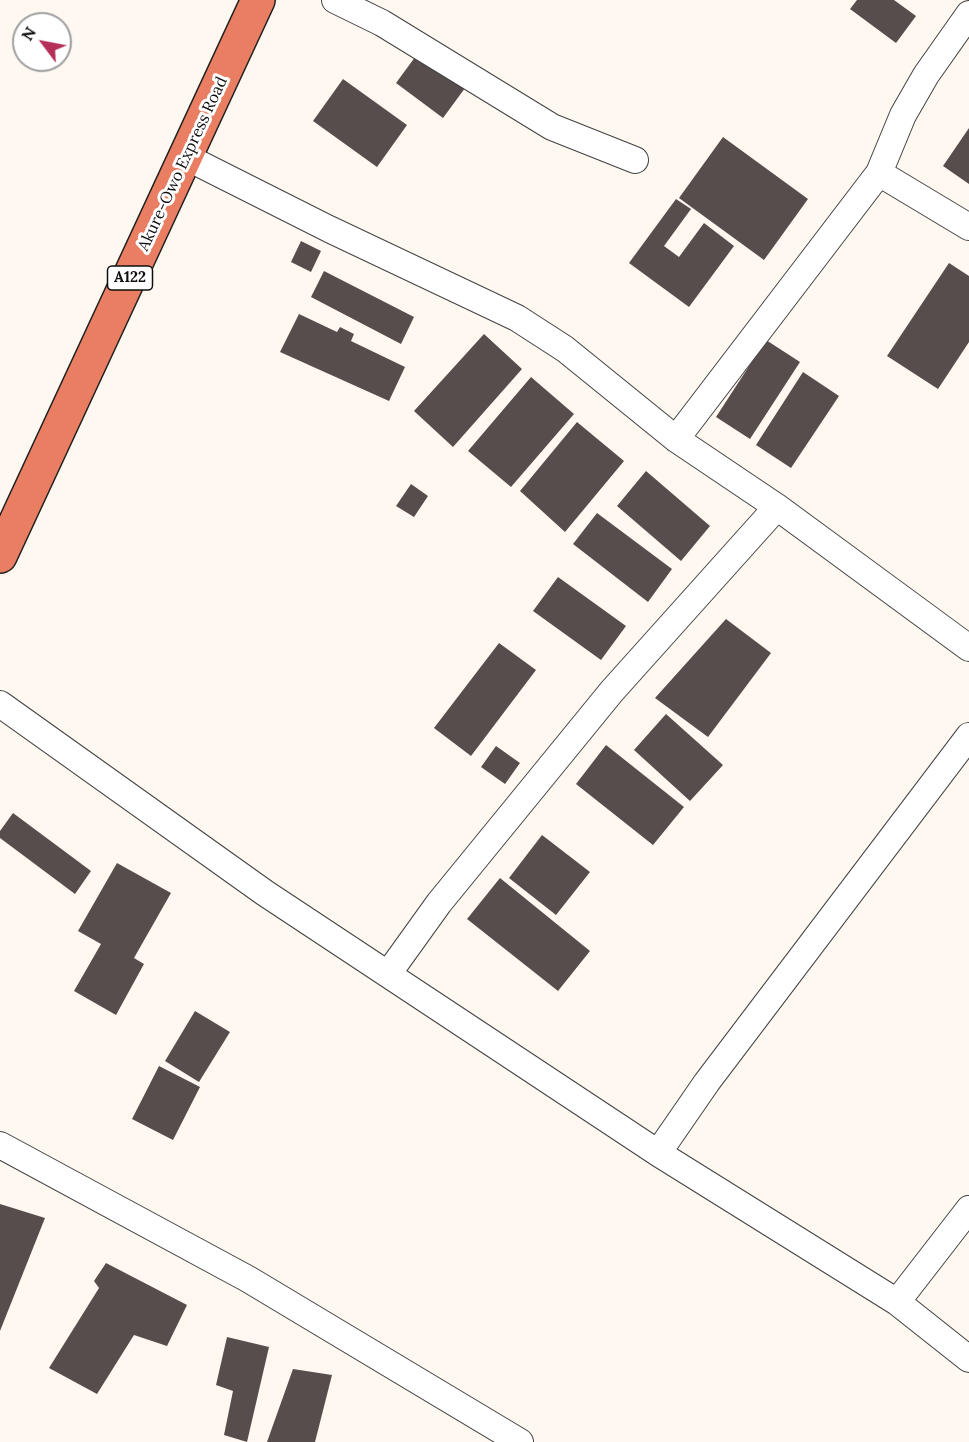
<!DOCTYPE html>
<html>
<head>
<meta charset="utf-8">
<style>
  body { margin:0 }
  #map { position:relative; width:969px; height:1442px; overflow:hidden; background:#fef8f1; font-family:Lora,serif }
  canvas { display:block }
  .north { position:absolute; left:12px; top:12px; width:60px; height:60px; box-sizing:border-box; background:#fff; border:2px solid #9f9f9f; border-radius:50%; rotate:302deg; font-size:16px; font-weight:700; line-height:24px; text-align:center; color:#0f0f0f }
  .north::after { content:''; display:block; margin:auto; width:21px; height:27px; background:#b53059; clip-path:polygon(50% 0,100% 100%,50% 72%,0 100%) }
</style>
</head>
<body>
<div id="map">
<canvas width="969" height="1442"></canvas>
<div class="north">N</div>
</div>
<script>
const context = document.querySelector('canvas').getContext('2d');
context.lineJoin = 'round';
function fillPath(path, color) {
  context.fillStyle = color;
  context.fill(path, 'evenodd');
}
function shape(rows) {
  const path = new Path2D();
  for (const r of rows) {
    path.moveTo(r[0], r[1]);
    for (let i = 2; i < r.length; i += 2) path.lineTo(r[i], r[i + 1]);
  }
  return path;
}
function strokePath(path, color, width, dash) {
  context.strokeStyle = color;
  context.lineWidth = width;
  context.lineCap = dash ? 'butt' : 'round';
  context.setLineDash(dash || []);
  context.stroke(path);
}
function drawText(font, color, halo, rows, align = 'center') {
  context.font = font + ' Lora,serif';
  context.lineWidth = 6;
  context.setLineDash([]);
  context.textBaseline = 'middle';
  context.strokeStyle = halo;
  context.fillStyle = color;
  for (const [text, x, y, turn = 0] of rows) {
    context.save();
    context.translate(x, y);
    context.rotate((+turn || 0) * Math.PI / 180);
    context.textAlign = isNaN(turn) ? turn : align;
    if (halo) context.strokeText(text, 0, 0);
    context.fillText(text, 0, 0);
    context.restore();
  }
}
const building = shape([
  [857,0,894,0,916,16,896,43,850,9],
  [421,49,468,84,443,118,396,83],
  [343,79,407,125,377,167,313,121],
  [969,128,969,184,943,166],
  [723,137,808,199,764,260,679,198],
  [676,199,691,209,664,246,679,257,704,223,734,246,689,307,629,263],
  [301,241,321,251,311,272,291,262],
  [949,263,969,276,969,342,938,389,887,356],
  [324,271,414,317,401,344,311,297],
  [299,314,337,332,340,327,354,334,351,341,405,367,389,401,280,352],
  [484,334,522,369,453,447,414,411],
  [766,340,800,362,750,439,716,417],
  [803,372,839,396,791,468,756,445],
  [531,377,574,414,511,487,468,451],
  [577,422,624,461,565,532,520,491],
  [646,471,710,526,681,561,617,506],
  [411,484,428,496,414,517,396,506],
  [597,513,672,569,648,602,573,544],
  [558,577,626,626,601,660,533,611],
  [726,619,771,653,708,737,655,698],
  [499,643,536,670,471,756,434,728],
  [666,714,723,765,690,801,634,750],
  [606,745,684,807,653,845,576,784],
  [496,746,520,763,505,784,481,767],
  [13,813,91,871,75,894,0,838,0,831],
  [542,835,590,872,556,915,509,878],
  [117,863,171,893,134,958,144,964,116,1015,74,991,101,944,78,931],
  [500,878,590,951,558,991,467,919],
  [195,1011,230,1032,199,1082,165,1061],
  [159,1066,200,1087,173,1140,132,1119],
  [0,1204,45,1218,0,1331],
  [106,1263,187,1305,167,1346,134,1335,97,1394,49,1368,99,1288,94,1281],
  [227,1337,269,1347,247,1442,224,1435,233,1391,216,1385],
  [293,1369,332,1375,315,1442,267,1442]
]);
const minor = shape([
  [335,0,382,23,552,127,635,160],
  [186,157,329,229,517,318,565,349,676,439,777,507,969,648],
  [879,173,969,227],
  [676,439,879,173,903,115,926,75,969,14],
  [0,704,265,893,658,1153,897,1302,969,1359],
  [388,974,439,903,612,691,777,507],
  [0,1145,248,1279,520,1442],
  [658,1153,707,1082,969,736],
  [897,1302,969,1209]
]);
const highway = shape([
  [0,556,258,0]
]);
const shields = [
  [130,278,45]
];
const shieldNames = [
  ["A122",130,278]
];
const streetNames = [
  ["Akure-Owo Express Road",183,164,-65]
];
fillPath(building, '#574d4c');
strokePath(minor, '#424242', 28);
strokePath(highway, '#202020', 36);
strokePath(minor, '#fff', 26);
strokePath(highway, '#ea7e63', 33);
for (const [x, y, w] of shields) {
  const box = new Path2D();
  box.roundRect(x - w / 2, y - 12, w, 24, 4.5);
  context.fillStyle = '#fff';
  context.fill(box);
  strokePath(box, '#0f0f0f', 1.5);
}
drawText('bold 15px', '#0f0f0f', null, shieldNames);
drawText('16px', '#0f0f0f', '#fff', streetNames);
</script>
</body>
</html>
